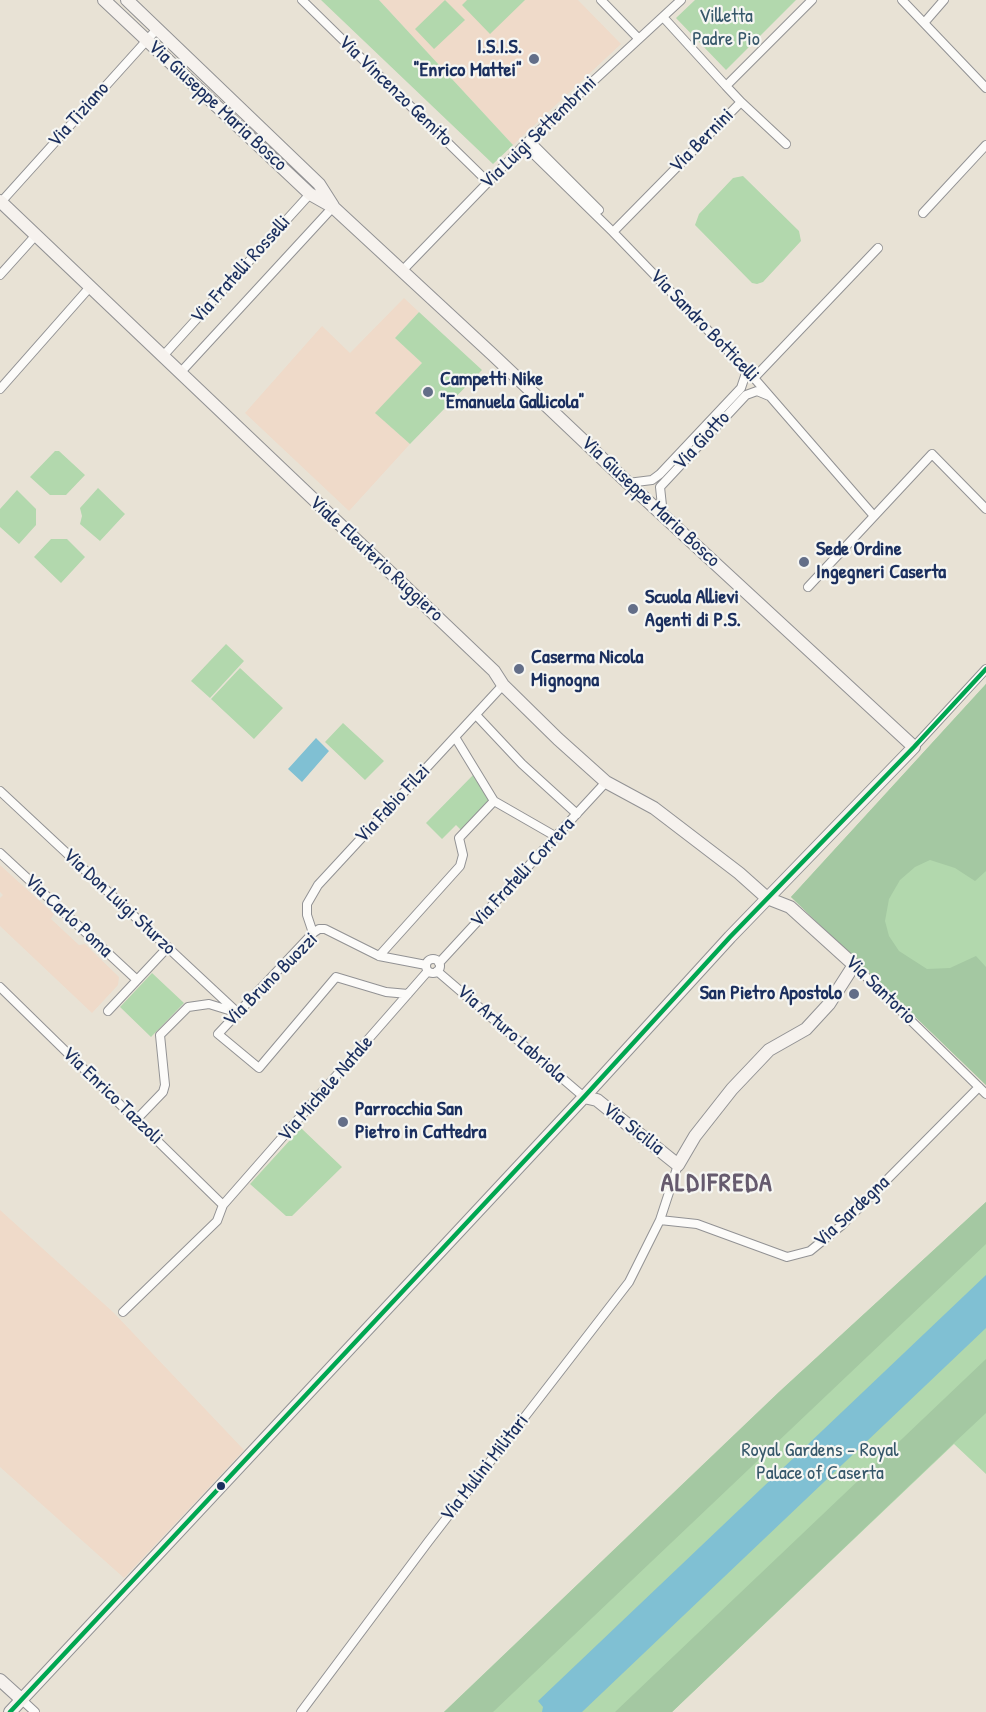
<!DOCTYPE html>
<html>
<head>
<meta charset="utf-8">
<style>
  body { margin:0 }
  canvas { display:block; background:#e8e2d5 }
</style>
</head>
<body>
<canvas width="986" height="1712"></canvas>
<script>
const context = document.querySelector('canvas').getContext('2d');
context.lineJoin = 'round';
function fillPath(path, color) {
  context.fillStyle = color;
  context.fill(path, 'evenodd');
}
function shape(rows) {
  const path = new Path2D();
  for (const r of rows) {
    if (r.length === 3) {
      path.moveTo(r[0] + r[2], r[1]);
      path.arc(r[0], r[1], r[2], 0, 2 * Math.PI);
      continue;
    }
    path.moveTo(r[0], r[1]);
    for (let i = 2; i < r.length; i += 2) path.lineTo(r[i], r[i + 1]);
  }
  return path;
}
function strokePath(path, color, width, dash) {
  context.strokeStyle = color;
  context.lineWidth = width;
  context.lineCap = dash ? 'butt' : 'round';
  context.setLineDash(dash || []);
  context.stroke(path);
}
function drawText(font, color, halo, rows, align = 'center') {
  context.font = font + ' "Patrick Hand",sans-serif';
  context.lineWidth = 4.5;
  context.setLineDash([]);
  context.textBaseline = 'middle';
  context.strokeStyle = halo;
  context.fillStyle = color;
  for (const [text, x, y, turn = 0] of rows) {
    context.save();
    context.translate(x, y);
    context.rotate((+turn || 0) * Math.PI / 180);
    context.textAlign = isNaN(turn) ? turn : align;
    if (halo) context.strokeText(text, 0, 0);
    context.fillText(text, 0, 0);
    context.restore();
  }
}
const built = shape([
  [379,0,578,0,621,44,513,145],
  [404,298,419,312,395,338,422,363,376,413,410,444,349,511,245,413,322,326,350,353],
  [0,865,54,914,51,919,79,945,85,944,119,977,118,985,92,1013,0,926,0,898,3,895,0,892],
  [0,1210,114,1313,244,1450,124,1578,0,1467]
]);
const green = shape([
  [321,0,379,0,513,145,493,164],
  [445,0,465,20,434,49,415,29],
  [467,0,525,0,490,34,462,5],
  [695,0,796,0,726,70,676,18],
  [743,176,799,231,801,241,763,282,757,284,752,283,695,225,699,214,733,178],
  [419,312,482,370,410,444,375,413,422,363,395,338],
  [55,451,59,451,85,475,66,495,50,495,30,477],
  [98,488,125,514,100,541,80,524,82,516,80,508],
  [17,490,36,509,36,525,19,544,0,527,0,509],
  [51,539,67,539,85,557,61,583,34,557],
  [226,644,244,661,210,698,191,681],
  [240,668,283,708,254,739,211,699],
  [986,684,986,1085,791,897],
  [343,723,384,761,365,780,325,742],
  [476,772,494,801,464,833,456,825,442,839,426,823],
  [152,973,184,1003,151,1037,120,1007],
  [301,1128,342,1167,292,1216,286,1216,250,1184],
  [986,1202,986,1474,954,1444,672,1712,444,1712,779,1392]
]);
const forest = shape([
  [986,684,986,871,975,881,955,868,930,860,915,867,900,880,889,899,885,921,889,936,899,951,927,969,950,968,976,956,986,967,986,1085,791,897],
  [986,1202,986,1244,493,1712,444,1712,779,1392],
  [986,1359,986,1413,954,1443,672,1712,615,1712]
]);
const water = shape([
  [316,738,329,751,302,782,288,769],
  [986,1275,986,1328,582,1712,542,1712,543,1707,538,1701]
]);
const street = shape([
  [302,0,488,182],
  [601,0,639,39],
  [902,0,986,88],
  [663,17,726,86],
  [924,23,944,0],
  [741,102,786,144],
  [529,140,599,210],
  [524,145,613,232,754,378,874,516],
  [1,202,157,29],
  [923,213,986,145],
  [613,232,741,102,726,86,812,0],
  [402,271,524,145,681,0],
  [0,275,36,235],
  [163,356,310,194],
  [180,373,333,207],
  [754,378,878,248],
  [0,389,90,287],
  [628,483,652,480,660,474,741,388,747,370],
  [663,515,660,487,746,395,757,391,769,396],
  [808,587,932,454,986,509],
  [476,715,522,764,577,814],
  [455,737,494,801,555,836],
  [914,747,986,669],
  [0,791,238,1013],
  [0,853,137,980],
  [313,933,307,915,307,904,318,885,503,685],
  [379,956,460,866,463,855,459,838,494,801],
  [433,966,7],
  [439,963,606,782],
  [854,965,986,1094],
  [437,971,584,1097],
  [0,987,223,1205],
  [408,994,386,992,336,977,259,1068,218,1034,313,933,319,929,325,929,379,956,426,965],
  [108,1011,168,947],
  [136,1120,163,1092,165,1085,160,1035,188,1007,209,1004,235,1012],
  [660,1220,697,1224,787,1257,810,1251,842,1225,979,1087],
  [123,1312,217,1221,223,1205,428,971],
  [21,1699,35,1712],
  [301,1712,428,1542,629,1282,660,1220,678,1165]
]);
const secondary = shape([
  [127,0,319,184,333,206],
  [0,201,494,671,503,685,558,739,606,782,654,808,739,873,767,898,790,907,854,965,829,1004,806,1029,769,1050,732,1089,695,1136,678,1165,597,1100,584,1097],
  [0,1680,21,1699],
  [10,1712,584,1097,730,937,914,747,628,483,493,355,333,207,310,194,104,0]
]);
const bus1 = shape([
  [10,1712,584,1097,730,937,914,747,986,669]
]);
const markers = [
  [534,59,6,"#636e88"],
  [428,392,6,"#636e88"],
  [804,562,6,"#636e88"],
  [633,609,6,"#636e88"],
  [519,669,6,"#636e88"],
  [854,994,6,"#636e88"],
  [343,1122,6,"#636e88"],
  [221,1486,5,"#1b2f5e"]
];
const parkNames = [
  ["Villetta",726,17],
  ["Padre Pio",726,40],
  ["Royal Gardens - Royal",820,1451],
  ["Palace of Caserta",820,1474]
];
const poiNames = [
  ["I.S.I.S.",522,48,"right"],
  ["\"Enrico Mattei\"",522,71,"right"],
  ["Campetti Nike",440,380],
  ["\"Emanuela Gallicola\"",440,403],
  ["Sede Ordine",816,550],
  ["Ingegneri Caserta",816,573],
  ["Scuola Allievi",645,598],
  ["Agenti di P.S.",645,621],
  ["Caserma Nicola",531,658],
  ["Mignogna",531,681],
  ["San Pietro Apostolo",842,994,"right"],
  ["Parrocchia San",355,1110],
  ["Pietro in Cattedra",355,1133]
];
const streetNames = [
  ["Via Vincenzo Gemito",395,91,44],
  ["Via Giuseppe Maria Bosco",217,106,43],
  ["Via Tiziano",79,115,-48],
  ["Via Luigi Settembrini",539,133,-44],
  ["Via Bernini",702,141,-45],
  ["Via Fratelli Rosselli",241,270,-48],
  ["Via Sandro Botticelli",704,326,46],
  ["Via Giotto",702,441,-47],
  ["Via Giuseppe Maria Bosco",650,502,43],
  ["Viale Eleuterio Ruggiero",376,559,43],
  ["Via Fabio Filzi",393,804,-47],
  ["Via Fratelli Correra",523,873,-47],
  ["Via Don Luigi Sturzo",119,902,43],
  ["Via Carlo Poma",68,916,43],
  ["Via Bruno Buozzi",271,980,-45],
  ["Via Santorio",880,990,44],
  ["Via Arturo Labriola",511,1034,41],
  ["Via Michele Natale",326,1089,-49],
  ["Via Enrico Tazzoli",112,1096,44],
  ["Via Sicilia",633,1129,38],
  ["Via Sardegna",852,1212,-43],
  ["Via Mulini Militari",485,1468,-52]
];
const districtNames = [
  ["ALDIFREDA",717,1184]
];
fillPath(built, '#efdac9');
fillPath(green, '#b2d8ad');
fillPath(forest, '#a4c8a2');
fillPath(water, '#80c0d3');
strokePath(street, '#929294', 10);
strokePath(secondary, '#929294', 14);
strokePath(street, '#fcfbf9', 8);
strokePath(secondary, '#f6f2ee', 12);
strokePath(bus1, '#00a651', 4.5);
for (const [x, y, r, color] of markers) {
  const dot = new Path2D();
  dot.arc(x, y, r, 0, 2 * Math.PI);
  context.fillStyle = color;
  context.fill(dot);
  strokePath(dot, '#f6f6f2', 2);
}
drawText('20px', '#36576a', '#f6f6f2', parkNames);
drawText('bold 20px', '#1b2f5e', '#f6f6f2', poiNames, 'left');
drawText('20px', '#1b2f5e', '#f6f6f2', streetNames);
context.letterSpacing = '1.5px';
drawText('bold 26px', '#665b6e', '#f6f6f2', districtNames);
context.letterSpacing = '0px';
</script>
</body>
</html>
